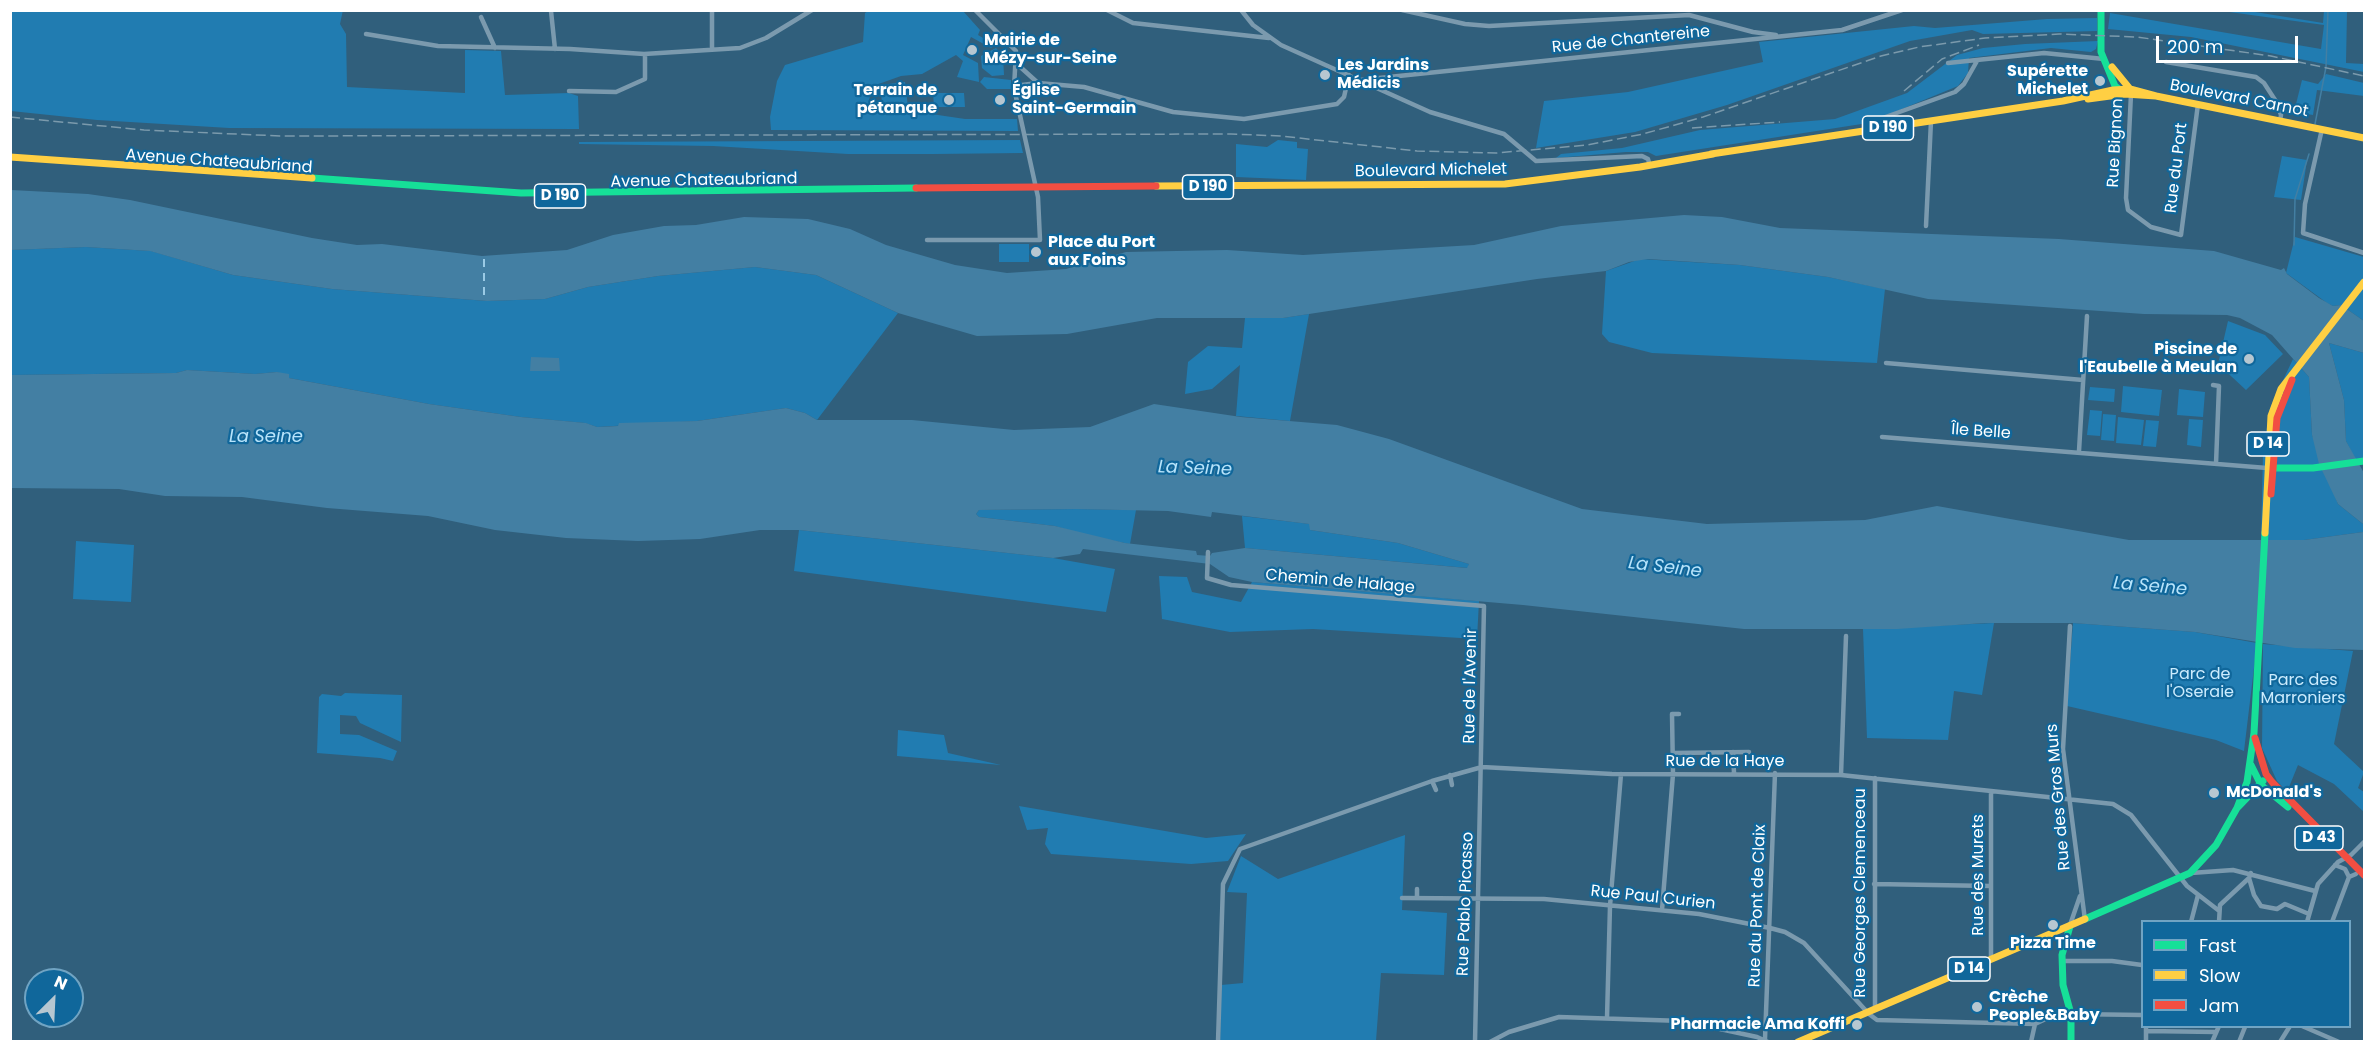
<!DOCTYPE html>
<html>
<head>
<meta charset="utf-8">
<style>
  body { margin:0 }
  #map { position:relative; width:2375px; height:1052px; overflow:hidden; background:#305f7c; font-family:Poppins,sans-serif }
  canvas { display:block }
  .frame { position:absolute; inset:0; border:12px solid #fff; pointer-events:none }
  .legend { position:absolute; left:2141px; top:920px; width:210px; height:108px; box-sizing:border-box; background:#10679b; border:2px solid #70a4c3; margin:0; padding:8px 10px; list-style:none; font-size:18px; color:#fff }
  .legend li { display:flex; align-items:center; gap:12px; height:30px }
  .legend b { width:30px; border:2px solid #70a4c3 }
  .north { position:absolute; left:24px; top:968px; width:60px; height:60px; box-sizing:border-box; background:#10679b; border:2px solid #70a4c3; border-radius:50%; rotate:24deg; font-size:16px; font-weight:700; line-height:24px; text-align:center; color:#fff }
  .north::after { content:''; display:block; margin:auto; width:21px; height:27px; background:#b7c7d1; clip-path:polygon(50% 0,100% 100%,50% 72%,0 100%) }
  .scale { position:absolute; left:2156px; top:36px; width:142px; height:27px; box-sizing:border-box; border:3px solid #fff; border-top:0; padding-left:8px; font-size:18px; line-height:21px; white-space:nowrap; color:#fff; -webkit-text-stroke:4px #10679b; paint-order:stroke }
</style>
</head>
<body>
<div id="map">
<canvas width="2375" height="1052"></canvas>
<div class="frame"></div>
<ul class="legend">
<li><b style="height:8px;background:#16e098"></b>Fast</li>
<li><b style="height:8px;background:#ffcf43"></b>Slow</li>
<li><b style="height:8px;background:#f24e42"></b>Jam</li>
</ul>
<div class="north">N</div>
<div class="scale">200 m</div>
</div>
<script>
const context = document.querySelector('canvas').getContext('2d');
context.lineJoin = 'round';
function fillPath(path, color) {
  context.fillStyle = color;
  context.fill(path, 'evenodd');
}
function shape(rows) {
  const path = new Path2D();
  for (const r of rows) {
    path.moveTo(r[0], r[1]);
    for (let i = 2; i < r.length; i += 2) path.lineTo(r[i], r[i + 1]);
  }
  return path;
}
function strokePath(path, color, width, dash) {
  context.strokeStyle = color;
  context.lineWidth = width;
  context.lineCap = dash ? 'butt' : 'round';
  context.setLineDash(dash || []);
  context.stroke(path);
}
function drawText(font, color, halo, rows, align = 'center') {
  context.font = font + ' Poppins,sans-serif';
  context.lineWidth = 4.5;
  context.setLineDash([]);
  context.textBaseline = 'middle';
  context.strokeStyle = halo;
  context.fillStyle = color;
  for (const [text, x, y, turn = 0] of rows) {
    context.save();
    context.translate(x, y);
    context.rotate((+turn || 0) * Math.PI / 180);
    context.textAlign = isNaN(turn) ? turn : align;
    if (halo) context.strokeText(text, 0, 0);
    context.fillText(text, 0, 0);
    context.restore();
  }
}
const green = shape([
  [343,10,340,24,346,34,347,87,465,93,465,50,501,51,505,95,569,93,578,96,579,129,229,128,97,120,11,111,11,11],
  [870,10,963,11,980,30,978,35,995,45,991,48,971,37,963,55,978,63,979,82,957,77,963,61,956,55,922,74,901,76,873,86,869,100,875,111,883,111,880,85,905,82,908,107,887,111,911,111,965,119,1017,119,1018,131,771,130,770,117,777,81,785,65,863,42,865,13],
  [2222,11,2249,11,2323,23,2324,11,2347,11,2346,63,2364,64,2364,72,2191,37,2108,29,2110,13,2321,49,2324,25],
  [2097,18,2097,31,1983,34,1972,30,1910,41,1727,105,1635,132,1536,148,1544,101,1628,92,1763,62,1759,42,1914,26,1935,28,2047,19],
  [2098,41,2096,49,2091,52,2051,48,1969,58,1968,73,1958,86,1868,123,1656,156,1648,152,1626,152,1556,158,1561,154,1622,148,1700,130,1835,119,1907,93,1957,55,1983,48,2025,44],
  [996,48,1003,56,1004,75,992,76,982,68,981,56],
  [2326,74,2364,83,2364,96,2317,90,2313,115,2294,112,2302,80,2318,84],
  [984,77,1011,80,1011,89,987,89,980,82],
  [933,93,964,93,965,107,934,107],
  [1020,140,1023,153,934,154,848,154,713,146,579,144,579,142],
  [1278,140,1297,142,1297,148,1308,149,1306,180,1236,177,1236,144,1267,147],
  [2282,156,2307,160,2301,200,2274,197],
  [2295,237,2364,257,2364,321,2341,305,2333,306,2327,303,2286,273],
  [999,244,1029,244,1029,262,999,262],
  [86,247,151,251,233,275,332,289,487,301,545,299,588,287,658,276,755,267,816,275,898,313,817,420,805,413,786,408,697,421,597,427,585,423,521,417,429,404,289,378,277,372,255,374,187,370,176,373,11,375,10,250],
  [1640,259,1740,265,1828,277,1885,289,1877,363,1652,353,1609,342,1602,334,1606,271],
  [1309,314,1290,421,1236,416,1240,365,1212,389,1185,394,1188,362,1208,346,1242,348,1245,318,1283,318],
  [2228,321,2265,335,2283,354,2246,390,2218,364],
  [2329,343,2364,353,2364,458,2355,459,2346,441,2344,400],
  [2293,359,2309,377,2312,435,2338,504,2363,524,2363,532,2304,540,2261,540,2263,453,2270,408],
  [2123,386,2162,390,2159,416,2121,412],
  [2090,387,2115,389,2114,402,2088,400],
  [2179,389,2205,392,2203,417,2177,415],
  [2090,410,2102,411,2100,436,2087,435],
  [2103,414,2116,415,2114,441,2101,440],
  [2118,417,2144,420,2141,445,2116,443],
  [2189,419,2203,420,2201,447,2187,445],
  [2146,420,2159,421,2156,447,2143,446],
  [979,510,1076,509,1136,510,1130,544,1083,535,1055,526,979,517,976,514],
  [1242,516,1310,524,1310,530,1398,543,1469,564,1468,568,1245,548],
  [799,530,1053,558,1115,569,1106,612,794,571],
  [76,541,134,545,131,602,73,599],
  [1159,576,1187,577,1192,592,1241,602,1252,582,1479,601,1477,639,1313,629,1230,632,1162,619],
  [1994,623,1982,695,1954,691,1948,740,1867,738,1863,629],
  [2073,623,2195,632,2257,643,2244,751,2216,740,2067,706],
  [2263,644,2353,651,2334,744,2364,772,2358,788,2364,792,2364,812,2334,784,2298,765,2287,792,2277,781,2262,748],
  [345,693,402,695,401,742,360,723,356,716,340,715,340,734,359,735,397,751,393,761,380,758,317,753,319,697,322,694,341,696],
  [898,730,944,735,948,753,1001,765,897,756],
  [1019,806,1206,838,1246,834,1228,861,1191,864,1051,854,1045,844,1048,828,1027,830],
  [1405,835,1402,910,1447,913,1444,975,1381,973,1376,1041,1220,1042,1221,985,1243,983,1247,893,1227,892,1241,856,1278,879]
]);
const water = shape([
  [11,190,88,194,130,200,312,238,357,245,382,244,482,256,567,250,613,235,664,226,696,225,744,217,808,219,850,229,886,245,955,265,1007,273,1066,269,1126,252,1227,250,1303,255,1474,245,1561,226,1684,215,1722,217,1780,228,2059,239,2214,251,2281,270,2284,268,2287,274,2319,298,2333,306,2341,305,2364,321,2364,353,2329,343,2344,400,2346,441,2364,473,2364,650,2295,648,2195,632,2073,623,1985,623,1897,629,1744,629,1523,605,1252,582,1229,577,1210,564,1083,549,1080,554,1053,558,799,530,760,530,700,539,638,541,566,538,495,530,428,516,327,508,242,497,165,496,119,489,11,488,11,375,176,373,187,370,255,374,277,372,289,374,289,378,429,404,521,417,586,423,597,427,618,426,619,423,697,421,786,408,805,413,817,420,912,420,1014,430,1090,427,1154,404,1241,417,1337,425,1389,439,1582,509,1707,524,1865,520,1937,506,2129,540,2304,540,2363,532,2363,524,2338,504,2319,464,2312,435,2309,377,2272,335,2240,318,2227,315,2144,314,1928,299,1828,277,1740,265,1648,259,1629,262,1606,271,1537,279,1283,318,1157,318,1067,334,977,336,898,313,816,275,755,267,658,276,588,287,545,299,487,301,332,289,233,275,150,251,86,247,11,250],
  [1076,509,1168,511,1211,517,1212,512,1309,524,1310,530,1398,543,1469,564,1467,568,1245,548,1212,553,1210,556,1197,555,1196,551,1125,543,1055,526,979,517,976,514,979,510],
  [531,357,559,358,560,371,530,371]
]);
const stream = shape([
  [2315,124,2326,67,2328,10],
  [2294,245,2295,199,2309,154]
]);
const ferry = shape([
  [484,259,484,298]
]);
const street = shape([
  [712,10,712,49],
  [1107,10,1133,23,1269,38],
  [1241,10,1253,25,1281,45,1430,112,1504,134,1536,161,1642,156,1648,159,1650,166],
  [1402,10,1465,24,1489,26,1689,15,1753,32,1776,35],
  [551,11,555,49],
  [481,17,495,48],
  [366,34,438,46,570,49,644,54,740,48,766,38,812,10],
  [2166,62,2256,77,2264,83,2277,103,2281,115,2280,121],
  [1948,63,2044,53,2104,59],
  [1017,64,1038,83],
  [1360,80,1842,30,1902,10],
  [1014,86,1038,83,1084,87,1173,112,1244,119,1337,104,1344,97,1349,75],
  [569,91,616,92,645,79,645,54],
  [2131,94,2126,198,2128,210,2151,227,2181,235,2198,104],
  [1875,129,1880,119,1955,92,1964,84,1977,61],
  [2322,129,2305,204,2303,233,2364,253],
  [1926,226,1931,121],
  [927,240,1040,240,1038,197,1014,88,1016,51,975,10],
  [1886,363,2083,380],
  [2213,385,2219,386,2216,464],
  [1882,437,2267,468],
  [2079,451,2087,316],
  [1208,552,1207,578,1231,585,1484,606,1475,1042],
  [2070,626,2063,749,2085,920],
  [1733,752,1734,773],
  [1673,753,1749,752],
  [1450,775,1452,785],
  [1841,775,1846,636],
  [1432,781,1436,790],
  [1991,791,1991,959],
  [2335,865,2345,869,2349,877],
  [2191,873,2233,870,2315,891],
  [2251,873,2249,878,2254,895,2261,906,2277,909,2285,904,2309,914],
  [1874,884,1991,886],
  [1402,898,1544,899,1699,914,1770,928,1785,932,1804,943,1869,1014,1877,1020,2035,1024,2052,1016,2071,1014,2142,1015],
  [1417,898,1417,889],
  [1662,910,1673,774,1672,714,1679,714],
  [2191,922,2198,895],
  [2219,922,2220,905,2249,878],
  [2307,922,2318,884,2338,862,2351,855,2364,842],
  [2332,922,2349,877,2356,874],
  [2070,925,2080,896],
  [2062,961,2112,961,2142,965],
  [1875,1008,1875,778],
  [1607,1018,1610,906,1621,774],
  [2146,1026,2146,1042],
  [2302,1026,2339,1042],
  [2146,1031,2216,1032],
  [1765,1039,1775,773],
  [1218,1042,1223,884,1240,849,1432,781,1482,767,1612,774,1841,775,2113,804,2131,815,2187,886,2218,910],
  [1490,1042,1509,1032,1559,1017,1683,1021,1757,1037,1768,1042],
  [2031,1042,2035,1024],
  [2212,1042,2219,1026],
  [2239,1042,2245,1027],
  [2280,1042,2290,1026]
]);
const fast = shape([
  [2101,10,2101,52,2115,86,2122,91],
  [312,178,521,193,916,188],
  [2270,468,2313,468,2364,461],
  [2251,765,2261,785,2288,807],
  [2238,807,2263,781],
  [2085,919,2190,873,2216,845,2237,808,2247,782,2254,733,2265,533],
  [2070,926,2062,955,2063,985,2071,1014,2071,1042]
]);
const slow = shape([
  [2112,67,2130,89],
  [2088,99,2125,94,2156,96,2364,138],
  [1711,154,2063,101,2113,90,2130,89,2156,96],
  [10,157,312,178],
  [1156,186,1505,184,1640,167,1713,154],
  [2265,533,2271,416,2281,389,2364,282],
  [1798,1042,2085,919]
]);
const jam = shape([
  [916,188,1156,186],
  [2271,494,2277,418,2292,380],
  [2255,738,2266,774,2272,782,2364,875]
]);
const rail = shape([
  [1904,91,1942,59,1979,45],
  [10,117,144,130,280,136,1231,134,1281,136,1417,151,1496,153,1587,145,1643,134,1703,117,1881,56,1919,47,1985,38,2059,34,2137,37,2271,56,2364,76],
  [1692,128,1780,122]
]);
const markers = [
  [972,50,6,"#b7c7d1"],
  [1325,75,6,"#b7c7d1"],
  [2100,81,6,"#b7c7d1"],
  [949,100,6,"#b7c7d1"],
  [1000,100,6,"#b7c7d1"],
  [1036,252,6,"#b7c7d1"],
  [2249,359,6,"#b7c7d1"],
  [2214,793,6,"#b7c7d1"],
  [2053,925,6,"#b7c7d1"],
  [1977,1007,6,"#b7c7d1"],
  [1857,1025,6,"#b7c7d1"]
];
const shields = [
  [1888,128,51],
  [1208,187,51],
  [560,196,51],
  [2268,444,42],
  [2319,838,48],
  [1969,969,42]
];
const shieldNames = [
  ["D 190",1888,128],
  ["D 190",1208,187],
  ["D 190",560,196],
  ["D 14",2268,444],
  ["D 43",2319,838],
  ["D 14",1969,969]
];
const streetNames = [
  ["Rue de Chantereine",1631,40,-6],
  ["Boulevard Carnot",2239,99,11],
  ["Rue Bignon",2116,143,-87],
  ["Avenue Chateaubriand",219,162,4],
  ["Rue du Port",2177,168,-83],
  ["Boulevard Michelet",1431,171,-1],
  ["Avenue Chateaubriand",704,181,-1],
  ["Île Belle",1981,432,4],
  ["Chemin de Halage",1340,582,5],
  ["Rue de l'Avenir",1471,686,-89],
  ["Rue de la Haye",1725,762],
  ["Rue des Gros Murs",2059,797,-95],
  ["Rue des Murets",1979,875,-90],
  ["Rue Georges Clemenceau",1861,893,-90],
  ["Rue Paul Curien",1653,898,6],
  ["Rue Pablo Picasso",1466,904,-88],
  ["Rue du Pont de Claix",1758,906,-88]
];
const poiNames = [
  ["Mairie de",984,41],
  ["Mézy-sur-Seine",984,59],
  ["Les Jardins",1337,66],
  ["Médicis",1337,84],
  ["Supérette",2088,72,"right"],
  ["Michelet",2088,90,"right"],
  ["Terrain de",937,91,"right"],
  ["pétanque",937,109,"right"],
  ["Église",1012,91],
  ["Saint-Germain",1012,109],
  ["Place du Port",1048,243],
  ["aux Foins",1048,261],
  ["Piscine de",2237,350,"right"],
  ["l'Eaubelle à Meulan",2237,368,"right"],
  ["McDonald's",2226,793],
  ["Pizza Time",2053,944,"center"],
  ["Crèche",1989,998],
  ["People&Baby",1989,1016],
  ["Pharmacie Ama Koffi",1845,1025,"right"]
];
const parkNames = [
  ["Parc de",2200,675],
  ["l'Oseraie",2200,693],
  ["Parc des",2303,681],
  ["Marroniers",2303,699]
];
const waterNames = [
  ["La Seine",266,437],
  ["La Seine",1195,469,2],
  ["La Seine",1665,568,7],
  ["La Seine",2150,587,5]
];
fillPath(green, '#217cb1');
fillPath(water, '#437fa3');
strokePath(stream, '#437fa3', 1.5);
strokePath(ferry, '#b8e4fb', 1.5, [8, 6]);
strokePath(street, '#7b9aae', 4.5);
strokePath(fast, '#16e098', 7);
strokePath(slow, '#ffcf43', 7);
strokePath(jam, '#f24e42', 7);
strokePath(rail, '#7b9aac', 1.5, [10, 4.5]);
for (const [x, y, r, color] of markers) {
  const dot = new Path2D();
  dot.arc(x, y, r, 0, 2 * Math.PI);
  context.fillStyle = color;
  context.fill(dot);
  strokePath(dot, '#10679b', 2);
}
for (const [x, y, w] of shields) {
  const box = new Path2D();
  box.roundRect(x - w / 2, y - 12, w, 24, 4.5);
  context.fillStyle = '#10679b';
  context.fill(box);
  strokePath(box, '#fff', 1.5);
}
drawText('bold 15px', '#fff', null, shieldNames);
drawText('16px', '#fff', '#10679b', streetNames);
drawText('bold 16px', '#fff', '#10679b', poiNames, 'left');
drawText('16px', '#ccecfe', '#10679b', parkNames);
drawText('italic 18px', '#b8e4fb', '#10679b', waterNames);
</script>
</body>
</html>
